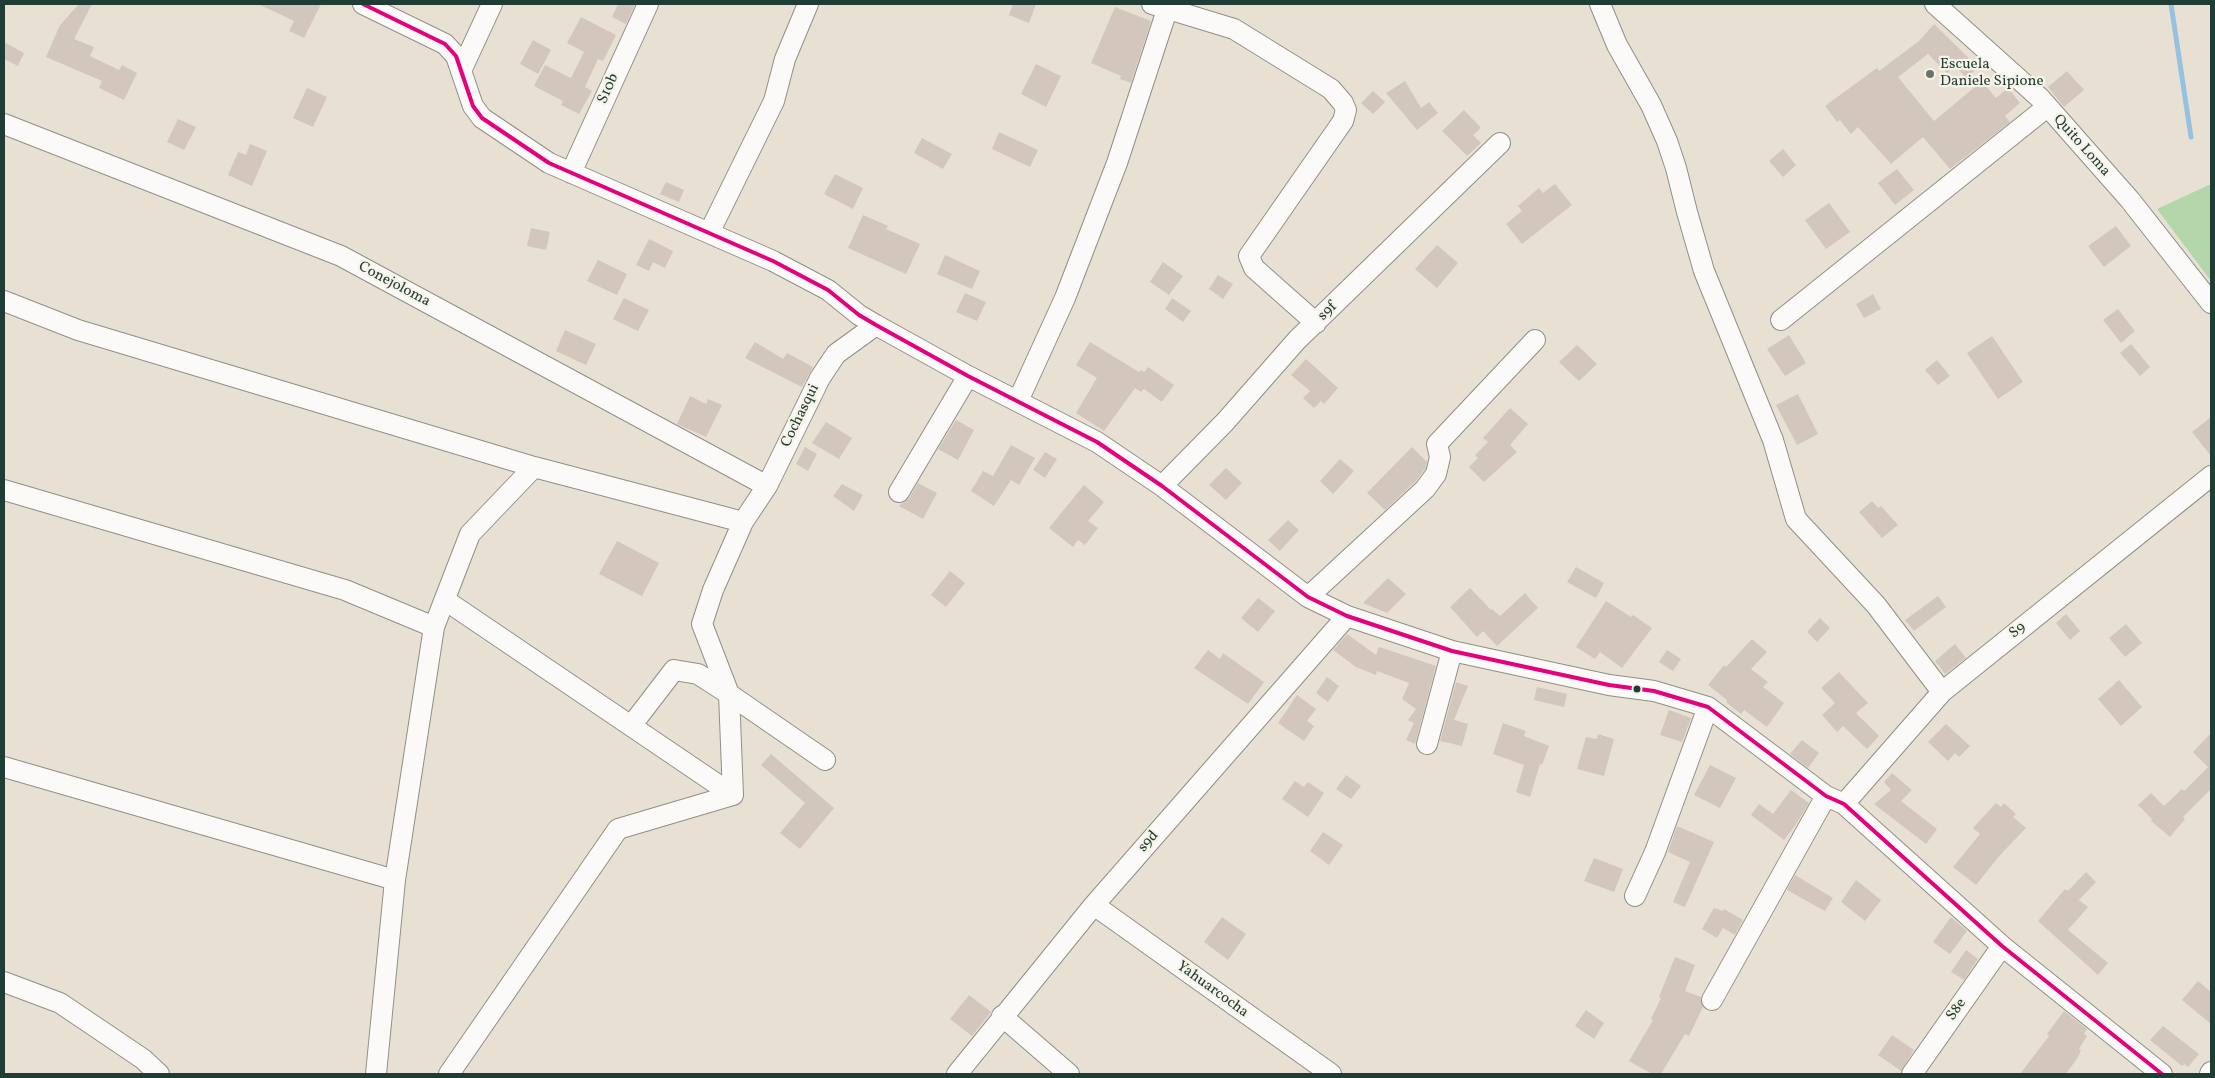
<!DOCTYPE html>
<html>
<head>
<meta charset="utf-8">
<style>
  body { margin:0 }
  #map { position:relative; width:2215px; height:1078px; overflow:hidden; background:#e8e1d3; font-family:Vollkorn,serif }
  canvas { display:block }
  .frame { position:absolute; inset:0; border:5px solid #1f3d34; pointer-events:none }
</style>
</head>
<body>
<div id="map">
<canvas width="2215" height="1078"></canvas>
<div class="frame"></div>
</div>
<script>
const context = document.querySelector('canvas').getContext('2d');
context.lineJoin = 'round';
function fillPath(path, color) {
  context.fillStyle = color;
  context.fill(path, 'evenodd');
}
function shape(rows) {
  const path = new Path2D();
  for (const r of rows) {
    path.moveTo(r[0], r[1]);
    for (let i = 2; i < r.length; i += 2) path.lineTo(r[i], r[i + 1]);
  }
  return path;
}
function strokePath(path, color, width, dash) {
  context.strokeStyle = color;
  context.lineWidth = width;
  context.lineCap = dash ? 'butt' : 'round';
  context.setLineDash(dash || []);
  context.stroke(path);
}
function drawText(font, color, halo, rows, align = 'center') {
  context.font = font + ' Vollkorn,serif';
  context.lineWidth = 4.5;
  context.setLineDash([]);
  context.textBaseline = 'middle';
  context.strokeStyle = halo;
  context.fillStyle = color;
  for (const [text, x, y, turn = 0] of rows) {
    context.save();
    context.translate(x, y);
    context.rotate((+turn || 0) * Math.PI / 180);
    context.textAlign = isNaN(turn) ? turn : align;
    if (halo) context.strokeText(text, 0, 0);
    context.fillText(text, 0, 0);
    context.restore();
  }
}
const green = shape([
  [2211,184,2211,281,2157,209]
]);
const stream = shape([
  [2171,4,2191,137]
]);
const building = shape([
  [79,4,92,4,74,39,94,47,90,56,119,70,122,65,137,73,124,100,99,88,102,81,46,57,60,25],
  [258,4,321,4,304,38,289,31,294,21],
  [618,4,635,4,626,24,612,17],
  [1013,4,1036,4,1029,23,1009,15],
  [1115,7,1151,21,1131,83,1120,79,1121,76,1091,63],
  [581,17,616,35,603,61,598,59,585,87,592,91,579,114,561,105,563,101,534,86,545,65,571,78,584,52,567,43],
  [1934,24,1978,67,1967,78,1955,66,1947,73,1928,54,1898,77,1934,121,1982,81,1996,98,2008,88,2020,103,2005,116,2010,122,1950,169,1923,137,1891,164,1858,127,1851,134,1840,120,1837,122,1825,106,1877,68,1879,71,1919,41],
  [533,40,551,50,538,74,520,64],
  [4,42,24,53,18,66,4,59],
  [1036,64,1061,76,1046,107,1021,94],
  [2067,71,2084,90,2064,107,2048,87],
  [1405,81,1421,108,1429,102,1438,113,1417,130,1386,93],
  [307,88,327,97,313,127,293,118],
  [1373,91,1385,102,1373,114,1361,103],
  [1464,110,1481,128,1473,135,1481,143,1467,156,1442,131],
  [178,119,196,127,184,150,167,142],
  [999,132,1038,150,1030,167,992,149],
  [922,138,952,154,943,169,914,153],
  [250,144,267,151,252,186,228,175,238,152,246,155],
  [1783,149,1796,165,1783,177,1769,161],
  [1897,169,1914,190,1895,205,1878,183],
  [835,174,863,188,853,209,824,194],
  [666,182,684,190,679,202,660,194],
  [1555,184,1572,205,1522,244,1506,224,1522,211,1518,206,1539,188,1543,193],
  [1829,203,1850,232,1826,249,1805,220],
  [863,215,888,226,886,229,920,244,906,274,848,248],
  [2116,226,2131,246,2104,267,2088,246],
  [531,228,550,232,546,250,527,246],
  [649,239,673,251,665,268,653,262,649,271,636,265],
  [1437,245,1458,263,1437,288,1415,269],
  [945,255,980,271,972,289,937,274],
  [598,260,627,274,617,295,587,281],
  [1163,262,1183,276,1169,295,1150,282],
  [1218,275,1233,284,1223,299,1209,289],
  [965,293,986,302,977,321,956,312],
  [1873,294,1881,309,1864,318,1856,304],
  [624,298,649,310,638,331,613,319],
  [1172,298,1191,311,1183,322,1165,309],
  [2118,309,2135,331,2121,343,2103,320],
  [565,330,596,344,586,365,556,351],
  [1789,335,1806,363,1785,376,1767,349],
  [1992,336,2023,382,1998,399,1967,353],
  [755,342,783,359,787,353,813,367,802,387,745,358],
  [1090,342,1139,372,1141,370,1144,372,1148,367,1174,385,1162,402,1144,389,1141,392,1135,388,1104,431,1076,413,1097,378,1076,365],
  [2131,344,2150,367,2140,376,2120,353],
  [1577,345,1597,364,1579,381,1559,362],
  [1306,359,1338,388,1324,404,1321,401,1314,408,1303,398,1310,391,1291,375],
  [1937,360,1950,376,1938,385,1925,370],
  [1798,394,1818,434,1797,445,1776,405],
  [690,396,706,404,708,399,722,405,706,437,677,424],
  [1510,408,1528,424,1510,445,1517,452,1484,482,1469,467,1478,458,1475,455,1488,442,1483,438],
  [2211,417,2211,456,2192,432],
  [956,420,974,430,958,460,938,449],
  [826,422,852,438,839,459,812,443],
  [1011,445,1035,458,1019,485,1011,480,994,506,971,491,983,471,993,476],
  [805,447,817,454,808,471,796,464],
  [1412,447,1427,462,1425,469,1416,481,1385,510,1367,493],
  [1045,452,1057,459,1045,478,1033,470],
  [1340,459,1354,471,1333,494,1320,481],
  [1226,468,1242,483,1226,500,1209,485],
  [918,483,937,493,923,519,899,506,909,498],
  [842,484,863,495,854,511,833,496],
  [1084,485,1104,502,1088,521,1098,528,1085,545,1078,540,1073,547,1049,528],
  [1872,501,1878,508,1881,506,1898,525,1882,538,1859,512],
  [1288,520,1299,530,1280,551,1268,540],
  [617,541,659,563,642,596,599,574],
  [1576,567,1604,583,1596,598,1567,582],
  [950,571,965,583,946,607,931,595],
  [1388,578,1406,594,1387,613,1363,603],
  [1470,588,1491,610,1492,609,1500,616,1525,593,1538,608,1497,646,1483,631,1477,637,1450,607],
  [1938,596,1946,607,1914,631,1905,620],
  [1258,598,1275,611,1258,632,1241,618],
  [1606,601,1631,617,1633,615,1652,628,1622,668,1600,652,1595,659,1576,647],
  [2066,614,2080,631,2070,640,2056,623],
  [1820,618,1830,628,1817,642,1807,632],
  [2126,624,2142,643,2125,657,2109,638],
  [1347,634,1376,655,1379,647,1436,666,1415,744,1406,740,1414,723,1408,720,1416,709,1402,699,1409,683,1377,671,1376,675,1356,667,1333,650],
  [1752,639,1767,652,1751,669,1768,682,1763,687,1784,703,1767,727,1744,710,1741,714,1726,702,1727,700,1708,685,1724,665,1726,667],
  [1955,644,1966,658,1945,674,1935,661],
  [1208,650,1220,659,1223,653,1264,682,1248,704,1194,668],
  [1667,650,1681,659,1673,671,1659,662],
  [1839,672,1868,703,1856,713,1879,736,1867,749,1843,726,1837,732,1822,715,1835,703,1821,688],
  [1327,677,1339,686,1328,702,1316,693],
  [2119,680,2142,707,2121,726,2098,699],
  [1456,682,1468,686,1454,720,1468,724,1462,746,1440,741],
  [1537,687,1567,694,1564,707,1534,700],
  [1297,695,1316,709,1307,721,1314,726,1304,741,1278,723],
  [1669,710,1691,718,1682,742,1660,735],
  [1503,723,1526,731,1524,736,1549,746,1542,765,1540,764,1530,797,1516,792,1524,765,1493,754],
  [1946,724,1970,746,1959,757,1955,753,1948,761,1928,742],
  [2211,733,2211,789,2183,817,2185,819,2170,837,2151,821,2152,819,2138,805,2151,793,2164,806,2182,789,2184,791,2208,767,2193,752],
  [1598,734,1614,739,1604,776,1577,769,1586,737,1597,739],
  [1802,740,1819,753,1808,768,1790,754],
  [771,754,834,808,800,849,780,833,805,803,761,765],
  [1710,765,1736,778,1720,808,1694,795],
  [1892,773,1912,790,1901,801,1937,829,1926,844,1874,804,1891,790,1884,782],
  [1346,775,1361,786,1351,799,1336,789],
  [1295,781,1304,787,1308,782,1324,793,1308,817,1282,799],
  [1791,790,1809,803,1795,826,1784,840,1751,815,1759,804,1773,814],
  [1996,803,2001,807,2004,803,2016,814,2013,817,2026,828,2001,854,1976,885,1953,867,1980,834,1973,828],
  [1677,826,1714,842,1685,907,1673,902,1690,862,1668,852],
  [1323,832,1343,845,1329,865,1310,851],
  [1594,858,1623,869,1614,892,1584,881],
  [2086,872,2096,882,2079,900,2088,907,2068,930,2108,963,2098,975,2038,921,2065,889,2068,891],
  [1795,875,1833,898,1825,911,1787,890],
  [1856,880,1881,900,1865,921,1841,902],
  [1714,908,1723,911,1724,909,1743,920,1735,935,1723,928,1717,938,1702,929],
  [1222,917,1246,934,1228,960,1204,942],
  [1951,917,1967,931,1950,954,1933,942],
  [1966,950,1978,959,1964,980,1951,972],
  [1675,957,1695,965,1685,991,1701,997,1703,1007,1689,1036,1685,1034,1661,1074,1652,1074,1629,1061,1653,1020,1651,1019,1661,998,1659,997],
  [2198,981,2211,992,2211,1024,2182,1000],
  [969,995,991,1012,972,1036,950,1019],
  [1586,1010,1604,1023,1594,1039,1575,1026],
  [2064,1011,2087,1029,2084,1034,2087,1036,2079,1049,2081,1050,2078,1057,2066,1074,2020,1074,2049,1036,2047,1034],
  [2163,1026,2199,1054,2188,1067,2185,1064,2182,1066,2150,1040],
  [1892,1035,1914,1050,1901,1071,1878,1055]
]);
const minor = shape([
  [363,4,445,44,456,56,473,106,482,118,549,163,773,261,828,290,859,315,876,325,968,376,1097,442,1162,486,1308,597,1347,616,1452,651,1609,685,1654,691,1708,707,1826,796,1844,804,2002,946,2162,1074],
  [1152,4,1234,29,1331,89,1343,103,1346,110,1343,121,1249,256,1254,268,1316,323],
  [1600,4,1617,45,1651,105,1667,141,1676,168,1687,212,1704,271,1773,440,1796,519,1876,605,1942,692],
  [1935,4,2041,99,2130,200,2211,303],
  [461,71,492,4],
  [4,124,341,256,767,486],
  [571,173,648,4],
  [709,233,774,101,785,59,808,4],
  [4,301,78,330,534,467,743,522],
  [1781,320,2047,107],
  [1018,401,1065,298,1117,163,1167,10],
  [1162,486,1225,422,1297,340,1500,143],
  [4,490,345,590,434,627,395,880],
  [899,492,968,376],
  [1308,597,1425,489,1436,474,1440,457,1437,444,1535,340],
  [445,600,733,795],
  [434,627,470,534,534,467],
  [631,726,674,670,698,674,729,694,825,760],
  [1427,744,1452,651],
  [4,767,395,880,376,1074],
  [1844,804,1942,692,2211,476],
  [1635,896,1655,852,1708,707],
  [1094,905,1331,1074],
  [4,982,60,1003,143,1059,159,1074],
  [1712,1000,1826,796],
  [1002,1016,1069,1074],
  [449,1074,618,829,733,795,729,694,702,624,713,590,743,522,767,486,820,378,836,354,876,325],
  [957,1074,1094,905,1347,616],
  [1912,1074,2002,946],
  [2210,1074,2211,1072]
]);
const bus1 = shape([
  [363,4,445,44,456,56,473,106,482,118,549,163,773,261,828,290,859,315,876,325,968,376,1097,442,1162,486,1308,597,1347,616,1452,651,1609,685,1654,691,1708,707,1826,796,1844,804,2002,946,2162,1074]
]);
const markers = [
  [1930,74,5,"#65766c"],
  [1637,689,4.5,"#1f3d34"]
];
const poiNames = [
  ["Escuela",1940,65],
  ["Daniele Sipione",1940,82]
];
const streetNames = [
  ["S10b",609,89,-66],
  ["Quito Loma",2081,146,48],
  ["Conejoloma",394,285,28],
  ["s9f",1328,312,-45],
  ["Cochasqui",801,416,-64],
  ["S9",2018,631,-39],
  ["s9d",1149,842,-49],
  ["Yahuarcocha",1212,990,36],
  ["S8e",1957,1010,-55]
];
fillPath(green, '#b3d6aa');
strokePath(stream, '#94c2e0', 5);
fillPath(building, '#d3c6bc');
strokePath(minor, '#8f9088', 22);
strokePath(minor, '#fcfaf8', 20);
strokePath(bus1, '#e5007d', 4);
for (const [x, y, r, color] of markers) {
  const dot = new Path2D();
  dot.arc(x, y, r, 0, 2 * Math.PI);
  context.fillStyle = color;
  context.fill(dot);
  strokePath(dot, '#f7f3e8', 2);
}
drawText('15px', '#1f3d34', '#f7f3e8', poiNames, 'left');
drawText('15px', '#1f3d34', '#f7f3e8', streetNames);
</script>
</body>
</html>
